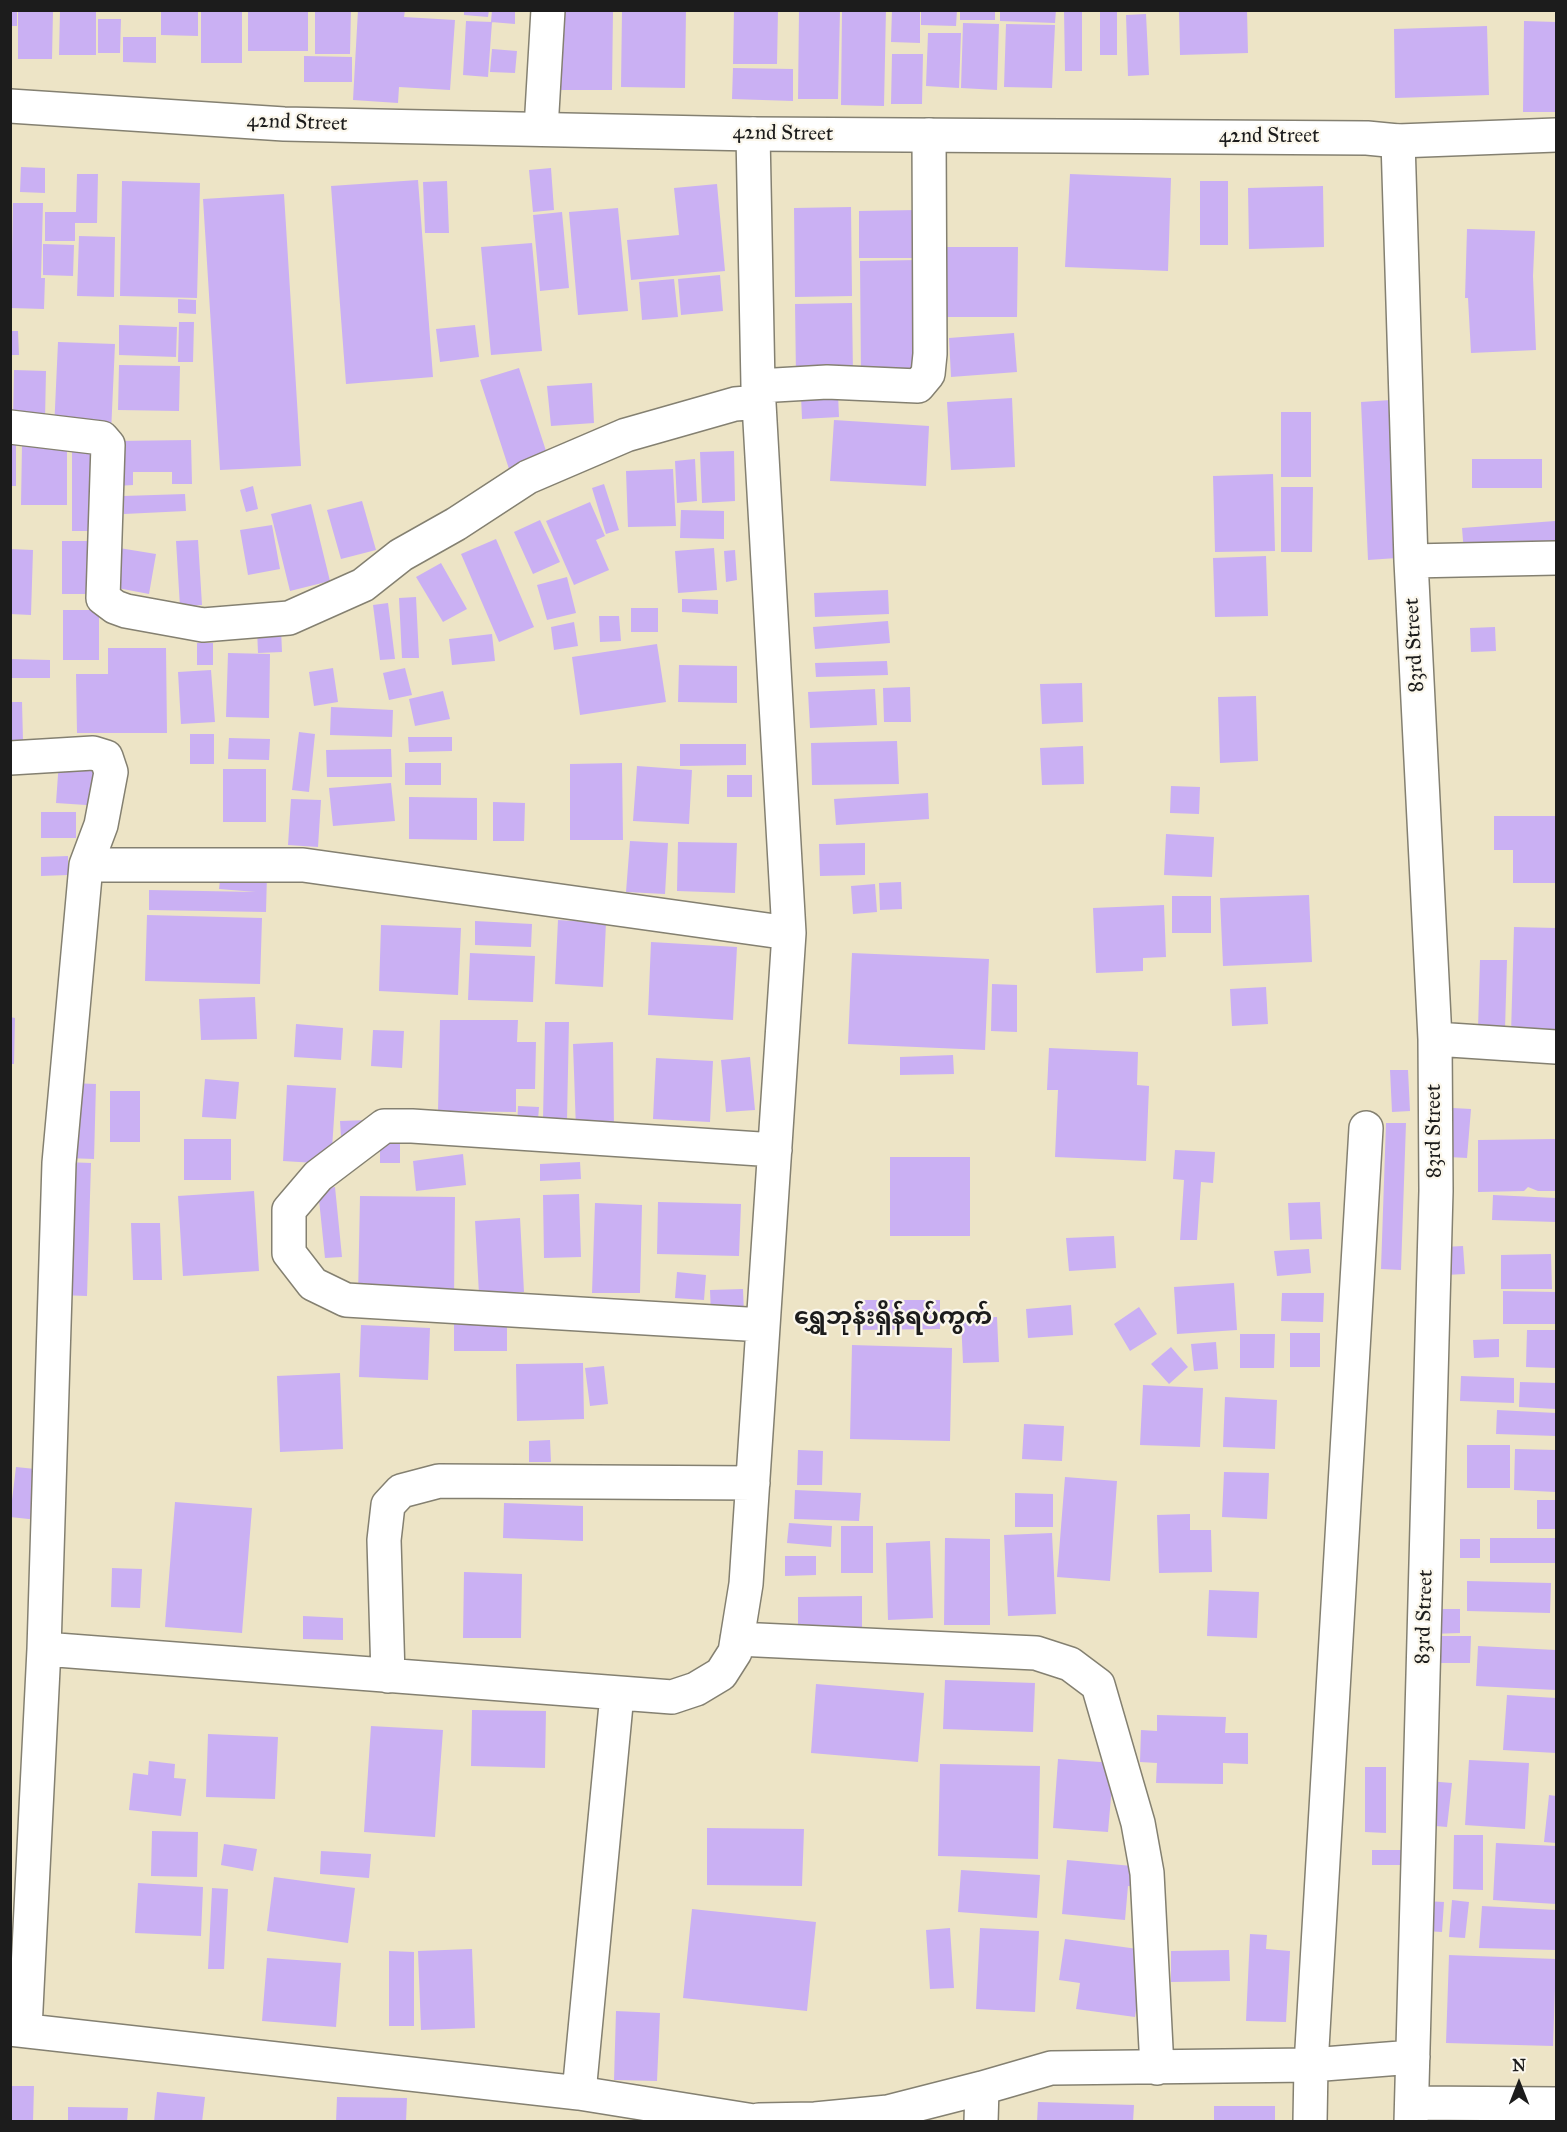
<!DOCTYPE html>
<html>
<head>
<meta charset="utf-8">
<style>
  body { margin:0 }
  #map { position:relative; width:1567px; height:2132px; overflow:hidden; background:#ede4c6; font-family:"IM FELL Great Primer",serif }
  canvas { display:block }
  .frame { position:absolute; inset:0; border:12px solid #1c1c1c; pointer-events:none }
  .north { position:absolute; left:1489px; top:2054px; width:60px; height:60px; -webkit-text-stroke:4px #fbf7ec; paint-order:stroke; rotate:0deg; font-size:16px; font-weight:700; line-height:24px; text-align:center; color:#1c1c1c }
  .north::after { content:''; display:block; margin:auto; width:21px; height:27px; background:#1c1c1c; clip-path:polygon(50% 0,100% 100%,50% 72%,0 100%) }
</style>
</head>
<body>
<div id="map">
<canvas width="1567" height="2132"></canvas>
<div class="frame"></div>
<div class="north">N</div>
</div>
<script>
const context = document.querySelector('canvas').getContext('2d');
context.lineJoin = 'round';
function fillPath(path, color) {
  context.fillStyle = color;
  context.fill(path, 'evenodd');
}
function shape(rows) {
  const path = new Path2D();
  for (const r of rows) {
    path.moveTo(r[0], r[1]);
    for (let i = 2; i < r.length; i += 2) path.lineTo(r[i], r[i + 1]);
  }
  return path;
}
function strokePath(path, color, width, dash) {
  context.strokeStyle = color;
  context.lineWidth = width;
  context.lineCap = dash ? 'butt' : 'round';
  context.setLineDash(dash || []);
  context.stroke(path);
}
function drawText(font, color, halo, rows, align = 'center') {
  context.font = font + ' "IM FELL Great Primer","Noto Sans Myanmar",serif';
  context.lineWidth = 4.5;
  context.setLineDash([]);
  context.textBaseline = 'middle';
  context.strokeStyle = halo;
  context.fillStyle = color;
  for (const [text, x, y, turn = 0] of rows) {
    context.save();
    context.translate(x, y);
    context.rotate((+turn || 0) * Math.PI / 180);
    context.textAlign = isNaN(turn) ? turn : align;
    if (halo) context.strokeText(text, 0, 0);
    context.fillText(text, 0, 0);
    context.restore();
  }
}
const building = shape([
  [10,10,17,10,17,26,10,26],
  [18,10,53,10,52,59,18,59],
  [60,10,96,10,96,55,59,55],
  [161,10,198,10,198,36,161,35],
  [201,10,242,10,242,63,201,63],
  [248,10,308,10,308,51,248,51],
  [315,10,351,10,350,54,315,54],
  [358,10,405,10,404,17,455,20,450,90,399,87,398,103,353,100],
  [464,10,489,10,488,17,464,15],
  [492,10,515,10,515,24,491,22],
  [551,10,613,10,612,90,550,90],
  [622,10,686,10,685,88,621,87],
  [734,10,778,10,777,64,733,64],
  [799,10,840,10,838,99,798,99],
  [842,10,886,10,884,106,841,105],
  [892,10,920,10,920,43,891,42],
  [921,10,957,10,956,26,921,25],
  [960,10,995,10,995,20,960,20],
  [1000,10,1056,10,1055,23,1000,21],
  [1064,10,1082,10,1082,71,1065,71],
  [1100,10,1117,10,1117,55,1100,55],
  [1179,10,1247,10,1248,53,1180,55],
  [1146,14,1149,75,1128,76,1126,15],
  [98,19,121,19,120,53,98,53],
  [466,21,492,22,488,77,463,75],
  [1524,21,1556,22,1556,112,1523,112],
  [963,23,999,24,997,90,961,88],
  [1006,24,1055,25,1052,88,1004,87],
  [1487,26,1489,95,1395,98,1394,29],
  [928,33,961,33,959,88,926,86],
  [123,37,156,37,156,63,123,62],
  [492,49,517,51,515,73,490,72],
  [892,54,923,54,922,104,891,104],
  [304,56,352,57,352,82,304,82],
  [733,68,793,69,793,101,732,99],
  [21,167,45,168,45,193,20,192],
  [551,168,554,210,533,212,529,170],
  [77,174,98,174,97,223,75,223,75,241,45,241,45,212,76,212],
  [1070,174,1171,178,1168,271,1065,267],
  [418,180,433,377,346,384,331,186],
  [122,181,200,183,197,298,120,296],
  [447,181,449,233,425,233,423,182],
  [1200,181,1228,181,1228,245,1200,245],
  [717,184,725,271,631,280,627,240,679,235,674,188],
  [1323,186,1324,247,1249,249,1248,188],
  [284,194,301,466,220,470,203,199],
  [13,203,43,203,41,278,45,278,44,309,11,308],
  [851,207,852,296,795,297,794,208],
  [618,208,628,311,578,315,569,212],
  [917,210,918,258,859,258,859,211],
  [562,212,569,288,540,291,533,215],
  [1467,229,1535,231,1533,276,1536,350,1471,353,1468,298,1465,298],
  [79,236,115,237,114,297,77,296],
  [532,243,542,351,491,355,481,247],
  [43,244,74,245,73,276,43,275],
  [938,247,1018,247,1017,317,937,317],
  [918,260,919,377,861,378,860,261],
  [720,275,723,311,681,315,678,279],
  [674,279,678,317,642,320,639,282],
  [178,299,196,300,196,314,178,313],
  [852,303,853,375,796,376,795,304],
  [179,322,194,322,193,362,178,362],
  [119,325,177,327,176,357,119,355],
  [475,325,479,357,440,362,436,329],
  [10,331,18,331,19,355,10,355],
  [1014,333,1017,372,951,377,949,338],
  [58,342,115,344,111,433,54,430],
  [119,365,180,366,179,411,118,410],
  [519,368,548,457,509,469,480,380],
  [14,370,46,371,45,420,13,420],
  [592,383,594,423,551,426,547,386],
  [838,394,839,417,802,419,801,396],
  [1012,398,1015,467,951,470,947,402],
  [1391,400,1397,558,1368,560,1361,402],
  [1281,412,1311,412,1311,477,1281,477],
  [834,420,929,426,926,486,830,481],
  [10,434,16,434,16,486,10,486],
  [191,440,192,484,172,484,172,472,133,472,133,485,117,486,116,441],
  [72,444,105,445,104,531,72,531],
  [22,445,67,446,67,505,21,505],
  [734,451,735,501,702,503,700,452],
  [695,459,697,501,677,503,675,461],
  [1472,459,1542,459,1542,488,1472,488],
  [673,469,676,526,628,527,626,471],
  [1273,474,1275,551,1215,552,1213,476],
  [604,484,619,530,606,534,592,488],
  [253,486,258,509,246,512,240,490],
  [1281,487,1313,487,1312,552,1281,552],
  [185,494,186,511,124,514,123,496],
  [362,501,376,550,341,559,327,510],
  [590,502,605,536,596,540,609,570,574,585,546,521],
  [311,504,330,581,290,591,271,514],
  [681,510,724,511,724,539,680,538],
  [540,520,560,562,533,574,514,532],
  [1555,521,1556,546,1464,553,1462,528],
  [272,525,280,569,248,575,240,530],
  [496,539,534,627,499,642,461,554],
  [198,540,202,605,180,607,176,541],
  [62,541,101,541,101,594,62,594],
  [113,547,156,554,149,594,107,586],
  [714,548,717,590,678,593,675,551],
  [10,549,33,550,31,615,10,614],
  [735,550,737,580,726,582,724,551],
  [1266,556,1268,616,1215,617,1213,558],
  [441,563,467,609,443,622,416,577],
  [567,577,576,613,547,620,537,585],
  [888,590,889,614,815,617,814,593],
  [416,597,419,658,402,658,399,598],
  [682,599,718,600,718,614,682,612],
  [388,603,395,659,380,660,373,605],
  [631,608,658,608,658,632,631,632],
  [63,610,99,610,99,660,63,660],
  [599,616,619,616,621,641,600,642],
  [888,621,890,643,815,649,813,627],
  [574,622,578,646,554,650,551,627],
  [1495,627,1496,651,1471,652,1470,628],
  [281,628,282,652,258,653,257,629],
  [492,634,495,661,452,665,449,639],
  [197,643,213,643,213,665,197,665],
  [657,644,666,702,580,715,572,657],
  [108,648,166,648,167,733,77,733,76,674,108,674],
  [228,653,270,654,269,718,226,717],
  [10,659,50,660,50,678,10,678],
  [887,661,888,675,816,677,815,663],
  [679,665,737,666,737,703,678,702],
  [333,668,338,702,314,706,309,672],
  [405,668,412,695,389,700,383,673],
  [211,670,215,722,181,724,178,672],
  [1082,683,1083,722,1042,724,1040,684],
  [910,687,911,722,884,722,883,688],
  [875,689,877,725,810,728,808,692],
  [443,691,450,719,415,726,409,699],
  [1256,696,1258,761,1220,763,1218,697],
  [10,702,22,702,23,741,10,741],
  [331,707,393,710,392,737,330,735],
  [299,732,315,734,309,792,292,790],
  [190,734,214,734,214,764,190,764],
  [408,737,452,737,452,751,409,752],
  [229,738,270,739,269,760,228,759],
  [897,741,899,784,812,785,811,743],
  [680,744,746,744,746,765,680,766],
  [1083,746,1084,784,1042,785,1040,748],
  [391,749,392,777,327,777,326,750],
  [59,761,104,764,101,806,56,803],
  [405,763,441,763,441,785,405,785],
  [622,763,623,840,570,840,570,764],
  [637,766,692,770,689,824,633,821],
  [223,769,266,769,266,822,223,822],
  [727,775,752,775,752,797,727,797],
  [391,783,395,821,333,826,329,788],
  [1171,786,1200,787,1199,814,1170,813],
  [928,793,929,819,836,825,834,799],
  [409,797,477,798,477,840,409,839],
  [291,799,321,800,318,847,288,845],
  [493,802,525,803,524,841,493,841],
  [41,812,76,812,76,838,41,838],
  [1494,816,1556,816,1556,883,1513,883,1513,850,1494,850],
  [1166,834,1214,837,1212,877,1164,875],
  [630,841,668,843,665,894,626,892],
  [678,842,737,843,735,893,677,891],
  [865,843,865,875,820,876,819,844],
  [68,856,68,875,41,876,41,857],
  [221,872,267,874,266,912,149,910,149,890,256,892,219,889],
  [901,882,902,909,880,910,879,883],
  [875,884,877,912,853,914,851,886],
  [1309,895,1312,962,1223,966,1220,898],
  [1172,896,1211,896,1211,933,1172,933],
  [1164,905,1166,957,1143,958,1143,971,1096,973,1093,908],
  [147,915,262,918,260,984,145,981],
  [558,920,606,923,603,987,555,984],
  [475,921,532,924,531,947,475,945],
  [381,925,461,928,458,995,379,991],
  [1514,927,1556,928,1556,1036,1511,1034],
  [651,942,737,947,733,1020,648,1015],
  [470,953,535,956,533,1002,468,1000],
  [852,953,989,959,985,1050,848,1044],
  [1480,960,1507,960,1505,1030,1478,1029],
  [992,984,1017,985,1017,1032,991,1031],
  [1266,987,1268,1024,1232,1026,1230,989],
  [255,997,257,1039,201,1040,199,999],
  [10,1017,15,1018,14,1064,10,1064],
  [440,1020,518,1020,517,1042,536,1042,535,1089,516,1089,516,1112,438,1111],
  [545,1022,569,1022,567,1120,543,1119],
  [296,1024,343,1028,341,1060,294,1057],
  [373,1030,404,1031,402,1068,371,1066],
  [613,1042,614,1129,576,1130,573,1044],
  [1049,1048,1138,1052,1137,1085,1149,1086,1146,1161,1055,1157,1058,1090,1047,1090],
  [953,1055,954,1074,900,1075,900,1057],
  [750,1057,755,1110,726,1112,721,1060],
  [656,1058,713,1061,710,1122,653,1119],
  [1390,1070,1408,1070,1410,1111,1392,1112],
  [205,1079,239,1082,236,1119,202,1117],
  [69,1083,96,1084,94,1159,67,1158],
  [287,1085,336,1088,331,1164,283,1161],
  [110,1091,140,1091,140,1142,110,1142],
  [518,1106,539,1107,537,1133,517,1132],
  [1453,1108,1471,1109,1467,1158,1449,1157],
  [370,1120,370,1137,341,1137,340,1121],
  [1386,1123,1406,1123,1401,1270,1381,1269],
  [380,1130,400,1131,400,1163,380,1163],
  [184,1139,231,1139,231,1180,184,1180],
  [1556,1139,1556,1191,1538,1191,1528,1187,1524,1191,1478,1192,1478,1140],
  [1175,1150,1215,1152,1213,1183,1201,1182,1197,1240,1180,1240,1184,1180,1173,1179],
  [463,1154,466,1185,416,1191,413,1161],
  [890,1157,970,1157,970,1236,890,1236],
  [64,1162,91,1163,87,1296,60,1295],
  [580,1162,581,1179,540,1181,540,1164],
  [335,1187,342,1257,325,1258,318,1190],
  [254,1191,259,1271,183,1276,178,1196],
  [579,1194,581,1257,544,1258,543,1195],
  [1493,1195,1556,1198,1556,1222,1492,1220],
  [360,1196,455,1197,454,1300,358,1298],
  [658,1202,741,1204,739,1256,657,1254],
  [1320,1202,1322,1239,1290,1240,1288,1203],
  [595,1203,642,1205,640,1293,592,1293],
  [520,1218,524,1292,479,1294,475,1221],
  [131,1223,160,1223,162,1280,133,1280],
  [1114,1236,1116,1268,1069,1271,1066,1238],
  [1463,1246,1465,1274,1446,1275,1444,1247],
  [1309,1249,1311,1273,1277,1276,1274,1251],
  [1551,1254,1552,1289,1501,1289,1501,1255],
  [677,1272,706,1275,704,1300,675,1298],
  [1234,1283,1237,1330,1177,1334,1174,1287],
  [743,1289,744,1314,711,1315,710,1290],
  [1503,1291,1556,1292,1556,1324,1503,1324],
  [1282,1293,1324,1293,1323,1322,1281,1321],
  [854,1300,940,1300,940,1329,855,1330],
  [1071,1305,1073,1335,1028,1338,1026,1309],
  [1139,1307,1157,1334,1130,1351,1114,1324],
  [997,1317,999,1362,963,1363,961,1318],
  [454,1323,507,1323,507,1351,454,1351],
  [361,1325,430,1328,428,1380,359,1377],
  [1527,1330,1556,1330,1556,1368,1526,1367],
  [1290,1333,1320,1333,1320,1367,1290,1367],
  [1240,1334,1275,1334,1274,1368,1240,1368],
  [1499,1339,1499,1357,1474,1358,1473,1340],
  [1216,1342,1218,1369,1194,1371,1191,1344],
  [852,1345,952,1348,950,1441,850,1439],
  [1171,1347,1188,1367,1169,1384,1151,1364],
  [583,1363,584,1419,517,1421,516,1364],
  [604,1366,608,1404,590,1406,585,1368],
  [340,1373,343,1449,280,1452,277,1376],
  [1461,1376,1514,1378,1514,1403,1460,1401],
  [1520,1382,1556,1383,1556,1409,1519,1407],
  [1143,1385,1203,1388,1200,1447,1140,1445],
  [1225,1397,1277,1400,1275,1449,1223,1447],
  [1497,1410,1556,1413,1556,1436,1496,1434],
  [1024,1424,1064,1426,1062,1461,1022,1459],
  [550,1440,551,1462,529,1462,529,1441],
  [1467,1445,1510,1445,1510,1488,1467,1488],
  [1515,1449,1556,1450,1556,1492,1514,1490],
  [798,1450,823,1451,822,1485,797,1485],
  [16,1467,45,1470,38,1520,10,1517],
  [1224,1472,1269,1473,1267,1519,1222,1517],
  [1065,1477,1117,1481,1110,1581,1057,1577],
  [795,1490,861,1493,859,1521,794,1519],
  [1015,1493,1053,1494,1053,1527,1015,1527],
  [1537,1500,1556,1500,1556,1529,1537,1529],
  [175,1502,252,1508,242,1633,165,1627],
  [504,1503,583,1506,583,1541,503,1538],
  [1190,1514,1190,1530,1211,1530,1212,1572,1159,1573,1157,1515],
  [789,1523,832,1526,831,1547,787,1543],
  [841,1526,873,1526,873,1573,841,1573],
  [1052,1533,1056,1614,1008,1616,1004,1535],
  [945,1538,990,1539,990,1625,944,1625],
  [1490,1538,1556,1538,1556,1563,1490,1563],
  [1460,1539,1480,1539,1480,1558,1460,1558],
  [930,1541,933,1618,888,1620,886,1543],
  [785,1556,816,1556,816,1575,785,1576],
  [112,1568,142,1569,140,1608,111,1607],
  [464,1572,522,1574,521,1638,463,1638],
  [1467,1581,1551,1583,1550,1613,1467,1611],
  [1209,1590,1259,1592,1257,1638,1207,1636],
  [862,1596,862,1631,798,1632,798,1597],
  [1431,1609,1460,1609,1460,1633,1431,1634],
  [303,1616,343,1618,343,1640,303,1639],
  [1433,1636,1471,1636,1470,1663,1433,1663],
  [1478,1646,1556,1650,1556,1690,1476,1686],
  [945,1680,1035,1683,1033,1732,943,1729],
  [816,1684,924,1693,918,1762,811,1753],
  [1507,1695,1556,1698,1556,1753,1503,1750],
  [472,1710,546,1711,545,1768,471,1766],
  [1157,1715,1226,1717,1225,1733,1248,1733,1248,1764,1223,1763,1223,1784,1156,1783,1157,1763,1140,1762,1141,1730,1157,1731],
  [371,1726,443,1730,435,1837,364,1832],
  [208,1734,278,1737,275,1799,206,1797],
  [1058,1759,1114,1763,1108,1832,1053,1828],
  [1469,1760,1529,1763,1525,1829,1465,1825],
  [149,1761,175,1764,174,1778,186,1779,181,1816,129,1810,133,1773,148,1775],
  [940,1764,1040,1766,1038,1859,938,1856],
  [1365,1767,1386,1767,1386,1833,1365,1832],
  [1428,1781,1452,1783,1447,1827,1424,1825],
  [1549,1795,1556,1796,1556,1843,1544,1842],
  [707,1828,804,1829,802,1886,707,1885],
  [152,1831,198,1832,197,1877,151,1876],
  [1454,1835,1483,1835,1483,1890,1453,1889],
  [1496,1843,1556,1846,1556,1904,1493,1900],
  [224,1844,257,1849,253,1871,221,1865],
  [1372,1850,1406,1850,1406,1865,1372,1865],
  [321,1851,371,1854,369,1878,320,1874],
  [1067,1860,1143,1867,1141,1887,1128,1886,1125,1920,1062,1914],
  [961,1870,1040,1875,1037,1918,958,1912],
  [274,1877,355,1888,348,1943,267,1931],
  [138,1883,203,1887,201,1936,135,1933],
  [212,1888,228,1889,224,1969,208,1969],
  [1452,1900,1469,1902,1465,1938,1449,1937],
  [1425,1901,1444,1902,1442,1932,1424,1931],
  [1482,1906,1556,1910,1556,1950,1479,1948],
  [692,1909,816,1922,807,2011,683,1998],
  [950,1928,954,1988,930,1989,926,1930],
  [980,1928,1039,1931,1035,2012,976,2009],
  [1250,1934,1267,1935,1266,1949,1290,1951,1286,2022,1246,2021],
  [1065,1939,1145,1950,1135,2017,1076,2009,1080,1983,1059,1980],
  [472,1949,475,2028,421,2030,418,1951],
  [1229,1950,1230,1981,1171,1982,1171,1951],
  [389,1951,414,1952,414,2026,389,2026],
  [1449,1955,1556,1959,1553,2046,1446,2043],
  [267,1958,341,1963,336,2027,262,2021],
  [616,2011,660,2013,657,2081,614,2080],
  [10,2086,34,2086,33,2122,10,2122],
  [157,2092,205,2097,202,2122,154,2122],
  [337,2097,407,2098,406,2122,336,2122],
  [1038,2102,1134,2105,1133,2122,1037,2122],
  [1214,2106,1275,2106,1275,2122,1214,2122],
  [68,2107,128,2108,127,2122,68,2122]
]);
const minor = shape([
  [541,129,548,10],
  [1398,141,1411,561,1435,1039,1436,1191,1411,2122],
  [758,386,827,382,918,386,928,374,930,354,929,135],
  [10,427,102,438,108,445,103,598,115,607,126,611,203,625,289,618,363,585,401,555,456,524,528,477,626,435,735,404,759,402],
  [1411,561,1556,558],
  [10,758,93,753,106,757,111,772,101,825,86,865,59,1163,44,1649,25,2029],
  [86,865,303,865,789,933],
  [1435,1039,1556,1047],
  [763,1325,346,1300,313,1284,289,1253,289,1210,318,1176,384,1126,412,1126,775,1150],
  [737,1639,1036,1653,1070,1664,1098,1685,1138,1823,1147,1873,1157,2068],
  [44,1649,672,1697,696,1689,721,1674,735,1652,746,1584,789,933,758,386,753,134],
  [388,1676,384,1540,388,1505,401,1491,439,1481,753,1483],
  [10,2029,579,2093,760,2122],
  [982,2088,1051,2068,1311,2065,1413,2057],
  [579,2093,617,1694],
  [1412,2103,1556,2104],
  [759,2120,815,2119,888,2112,982,2088,981,2122],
  [1310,2122,1311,2065,1366,1128]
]);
const tertiary = shape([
  [10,106,284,124,753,134,1367,138,1398,141,1556,135]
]);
const streetNames = [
  ["42nd Street",297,123,2],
  ["42nd Street",783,134,1],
  ["42nd Street",1269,137],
  ["83rd Street",1415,645,-93],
  ["83rd Street",1435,1131,-90],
  ["83rd Street",1425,1617,-88]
];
const quarterNames = [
  ["ရွှေဘုန်းရှိန်ရပ်ကွက်",893,1318]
];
fillPath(building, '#cab0f3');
strokePath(minor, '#848071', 36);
strokePath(tertiary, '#848071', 36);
strokePath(minor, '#fff', 33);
strokePath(tertiary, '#fff', 33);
drawText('21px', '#1c1c1c', '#fbf7ec', streetNames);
drawText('bold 24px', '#1c1c1c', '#fbf7ec', quarterNames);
</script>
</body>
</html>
